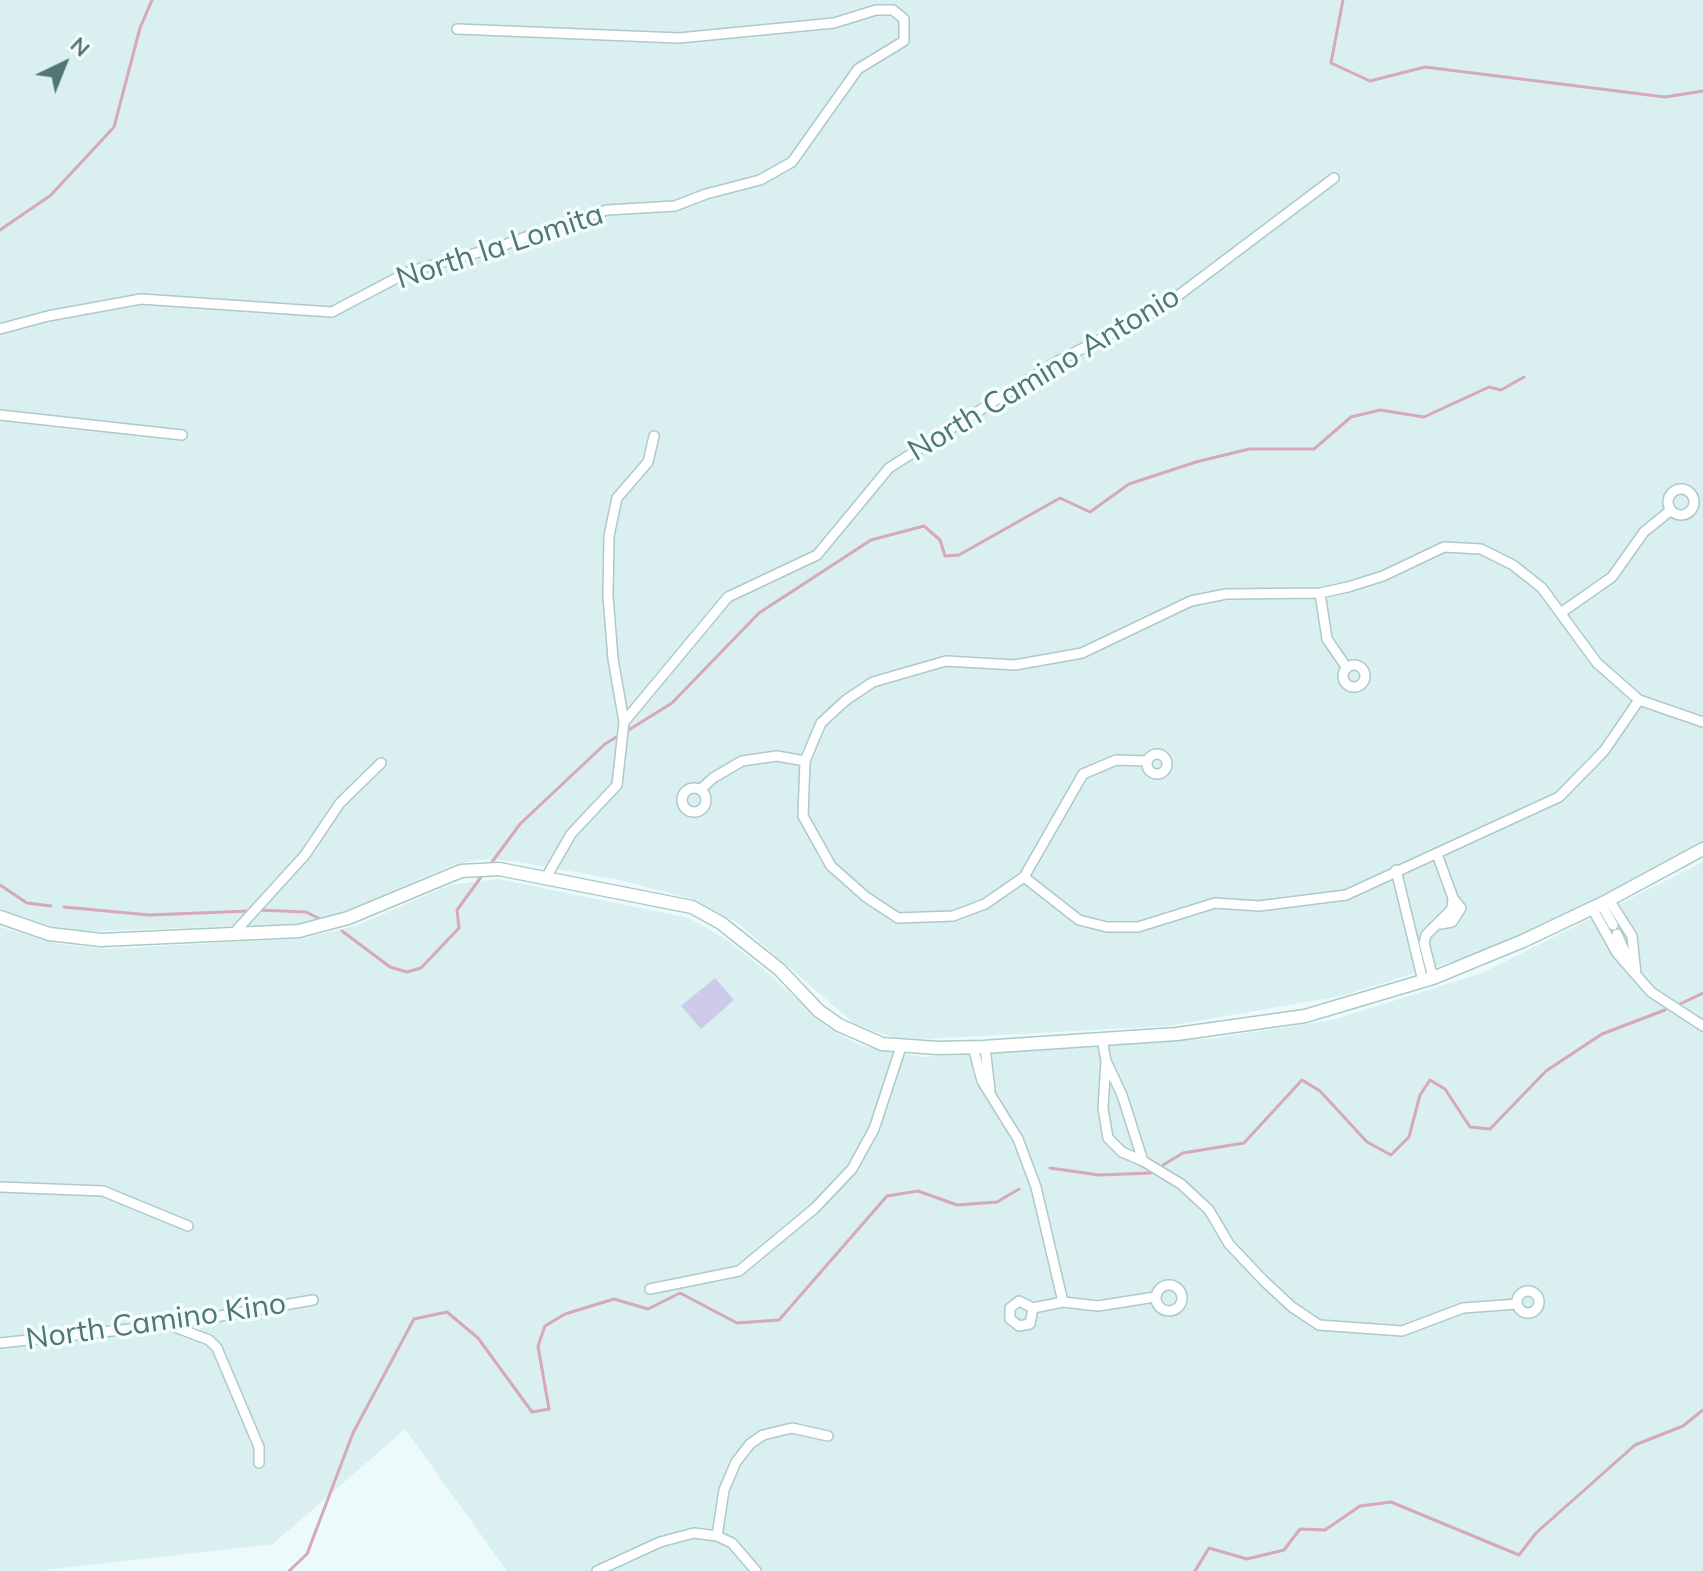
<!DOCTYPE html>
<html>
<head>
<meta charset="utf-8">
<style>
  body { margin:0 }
  #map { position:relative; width:1703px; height:1571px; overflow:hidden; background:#edfafc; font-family:Mulish,sans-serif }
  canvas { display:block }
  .north { position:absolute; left:24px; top:24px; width:80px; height:80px; -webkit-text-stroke:6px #f4fdfe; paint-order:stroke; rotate:43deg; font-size:22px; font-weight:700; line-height:32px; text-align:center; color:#507771 }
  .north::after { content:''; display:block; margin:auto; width:28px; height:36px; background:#507771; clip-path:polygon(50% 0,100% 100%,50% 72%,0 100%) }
</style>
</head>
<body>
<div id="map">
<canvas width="1703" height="1571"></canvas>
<div class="north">N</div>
</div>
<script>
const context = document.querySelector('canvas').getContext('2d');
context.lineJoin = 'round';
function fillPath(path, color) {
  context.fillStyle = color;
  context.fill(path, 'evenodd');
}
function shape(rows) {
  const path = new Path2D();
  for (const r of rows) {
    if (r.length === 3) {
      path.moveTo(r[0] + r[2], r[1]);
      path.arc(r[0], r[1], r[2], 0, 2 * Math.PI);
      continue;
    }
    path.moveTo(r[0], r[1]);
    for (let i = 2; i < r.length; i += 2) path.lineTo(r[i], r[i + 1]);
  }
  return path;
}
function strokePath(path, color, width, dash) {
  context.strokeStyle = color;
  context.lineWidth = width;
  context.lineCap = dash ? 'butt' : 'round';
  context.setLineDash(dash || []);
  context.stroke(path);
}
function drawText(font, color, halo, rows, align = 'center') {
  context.font = font + ' Mulish,sans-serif';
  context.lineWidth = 7;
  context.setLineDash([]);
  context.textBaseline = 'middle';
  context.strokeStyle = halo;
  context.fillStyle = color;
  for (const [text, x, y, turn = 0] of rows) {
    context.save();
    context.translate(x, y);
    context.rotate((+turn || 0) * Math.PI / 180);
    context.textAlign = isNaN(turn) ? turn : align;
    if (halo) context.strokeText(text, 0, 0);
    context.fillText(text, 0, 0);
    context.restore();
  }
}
const residential = shape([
  [0,0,1703,0,1703,843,1612,892,1526,932,1464,958,1341,996,1168,1026,923,1039,893,1037,857,1026,738,923,693,899,615,879,512,861,484,859,455,864,340,914,299,924,66,932,44,927,0,909],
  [1703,862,1703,1571,507,1571,405,1429,273,1544,37,1571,0,1571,0,927,58,944,108,949,305,938,358,925,450,885,498,879,689,918,727,940,767,972,825,1026,859,1045,922,1057,1215,1038,1333,1020,1482,973]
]);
const green = shape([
  [715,978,734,1000,701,1029,681,1006]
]);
const stream = shape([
  [1343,0,1331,63,1370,81,1425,67,1665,97,1703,91],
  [0,230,51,195,114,127,140,28,152,0],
  [627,731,672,703,759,613,871,540,924,526,940,540,945,556,959,555,1060,498,1090,512,1129,484,1196,462,1249,449,1314,449,1351,417,1380,410,1424,417,1489,387,1501,390,1524,377],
  [492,862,520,824,605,744,620,735],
  [0,885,27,903,51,906],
  [64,907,149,915,249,911],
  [257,910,306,912,320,919],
  [342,931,390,967,407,972,421,968,459,928,457,910,481,877],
  [1680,1004,1703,993],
  [1163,1165,1183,1153,1244,1143,1302,1080,1320,1091,1367,1142,1391,1155,1409,1137,1420,1095,1430,1080,1445,1089,1470,1127,1490,1129,1546,1071,1602,1034,1665,1010],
  [1050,1168,1099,1175,1151,1173],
  [289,1571,307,1554,353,1433,414,1319,447,1312,478,1338,532,1412,549,1409,538,1346,545,1326,565,1314,614,1299,648,1309,680,1293,737,1323,779,1320,887,1196,918,1191,957,1205,997,1202,1019,1189],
  [1195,1571,1209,1548,1247,1559,1284,1550,1300,1529,1325,1530,1360,1506,1391,1502,1519,1555,1536,1533,1635,1445,1683,1426,1703,1410]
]);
const street = shape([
  [0,329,48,316,141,299,332,312,408,272,501,246,580,218,607,210,675,206,706,194,760,180,792,162,858,69,904,41,904,19,893,10,876,10,834,23,679,38,457,29],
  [0,415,182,435],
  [1681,502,13],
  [1320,593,1327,639,1347,668],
  [1562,612,1612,577,1644,532,1671,510],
  [1354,676,11],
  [624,722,613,659,608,596,609,536,617,498,648,462,654,436],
  [1157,764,10],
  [1147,761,1116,760,1083,774,1024,877,985,904,953,916,898,918,866,897,831,866,803,816,805,761,821,723,846,700,873,682,946,661,1015,665,1082,653,1191,601,1226,594,1320,593,1348,587,1383,576,1444,547,1481,549,1513,565,1542,588,1597,663,1639,700,1703,722],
  [694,800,12],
  [700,790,713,778,742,761,777,756,805,761],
  [1437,854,1453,898,1461,908,1452,922,1441,924],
  [1396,870,1423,981],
  [547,876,571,834,617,785,624,722,728,597,817,555,889,468,1056,362,1163,307,1334,178],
  [1024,877,1079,920,1107,927,1138,927,1215,903,1259,906,1346,895,1559,797,1604,751,1639,700],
  [1609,900,1632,936,1636,975],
  [1601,904,1613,925],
  [1592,908,1617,953,1651,992,1703,1026],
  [234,933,305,855,340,803,381,763],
  [1617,934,1631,965],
  [1433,978,1424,943,1426,935,1452,909,1453,898],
  [1102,1039,1106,1061],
  [973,1047,982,1081,1018,1139,1036,1187,1063,1302],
  [985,1047,990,1090],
  [1106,1061,1122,1095,1143,1161,1122,1152,1108,1138,1103,1108,1106,1061],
  [1143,1161,1181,1184,1209,1210,1229,1244,1264,1281,1292,1307,1319,1325,1402,1331,1463,1308,1517,1304],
  [0,1187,103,1191,188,1226],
  [1169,1298,13],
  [650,1289,739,1271,815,1208,852,1169,874,1129,901,1047],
  [1528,1302,11],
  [1033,1308,1030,1324,1019,1326,1010,1319,1010,1308,1019,1301,1033,1308,1063,1302,1098,1306,1155,1297],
  [172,1326,209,1340,217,1348,259,1447,259,1463],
  [0,1343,168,1325,313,1300],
  [717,1536,724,1490,736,1462,750,1444,763,1435,792,1428,828,1436],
  [597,1571,660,1542,694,1533,717,1536,732,1543,756,1571]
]);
const secondary = shape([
  [0,917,49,934,101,940,299,931,348,918,461,871,499,869,692,907,721,923,779,969,819,1011,839,1025,882,1044,938,1048,983,1047,1177,1034,1305,1016,1433,978,1523,941,1603,903,1703,849]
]);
const streetNames = [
  ["North la Lomita",500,247,-18],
  ["North Camino Antonio",1044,374,-31],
  ["North Camino Kino",156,1322,-8]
];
fillPath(residential, '#d9eff0');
fillPath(green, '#cecbea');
strokePath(stream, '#d7a8b9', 3);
strokePath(street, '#adcac8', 12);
strokePath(secondary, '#a9cbc8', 15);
strokePath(street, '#fff', 9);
strokePath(secondary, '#fff', 12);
drawText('30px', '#507771', '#f4fdfe', streetNames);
</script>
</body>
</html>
